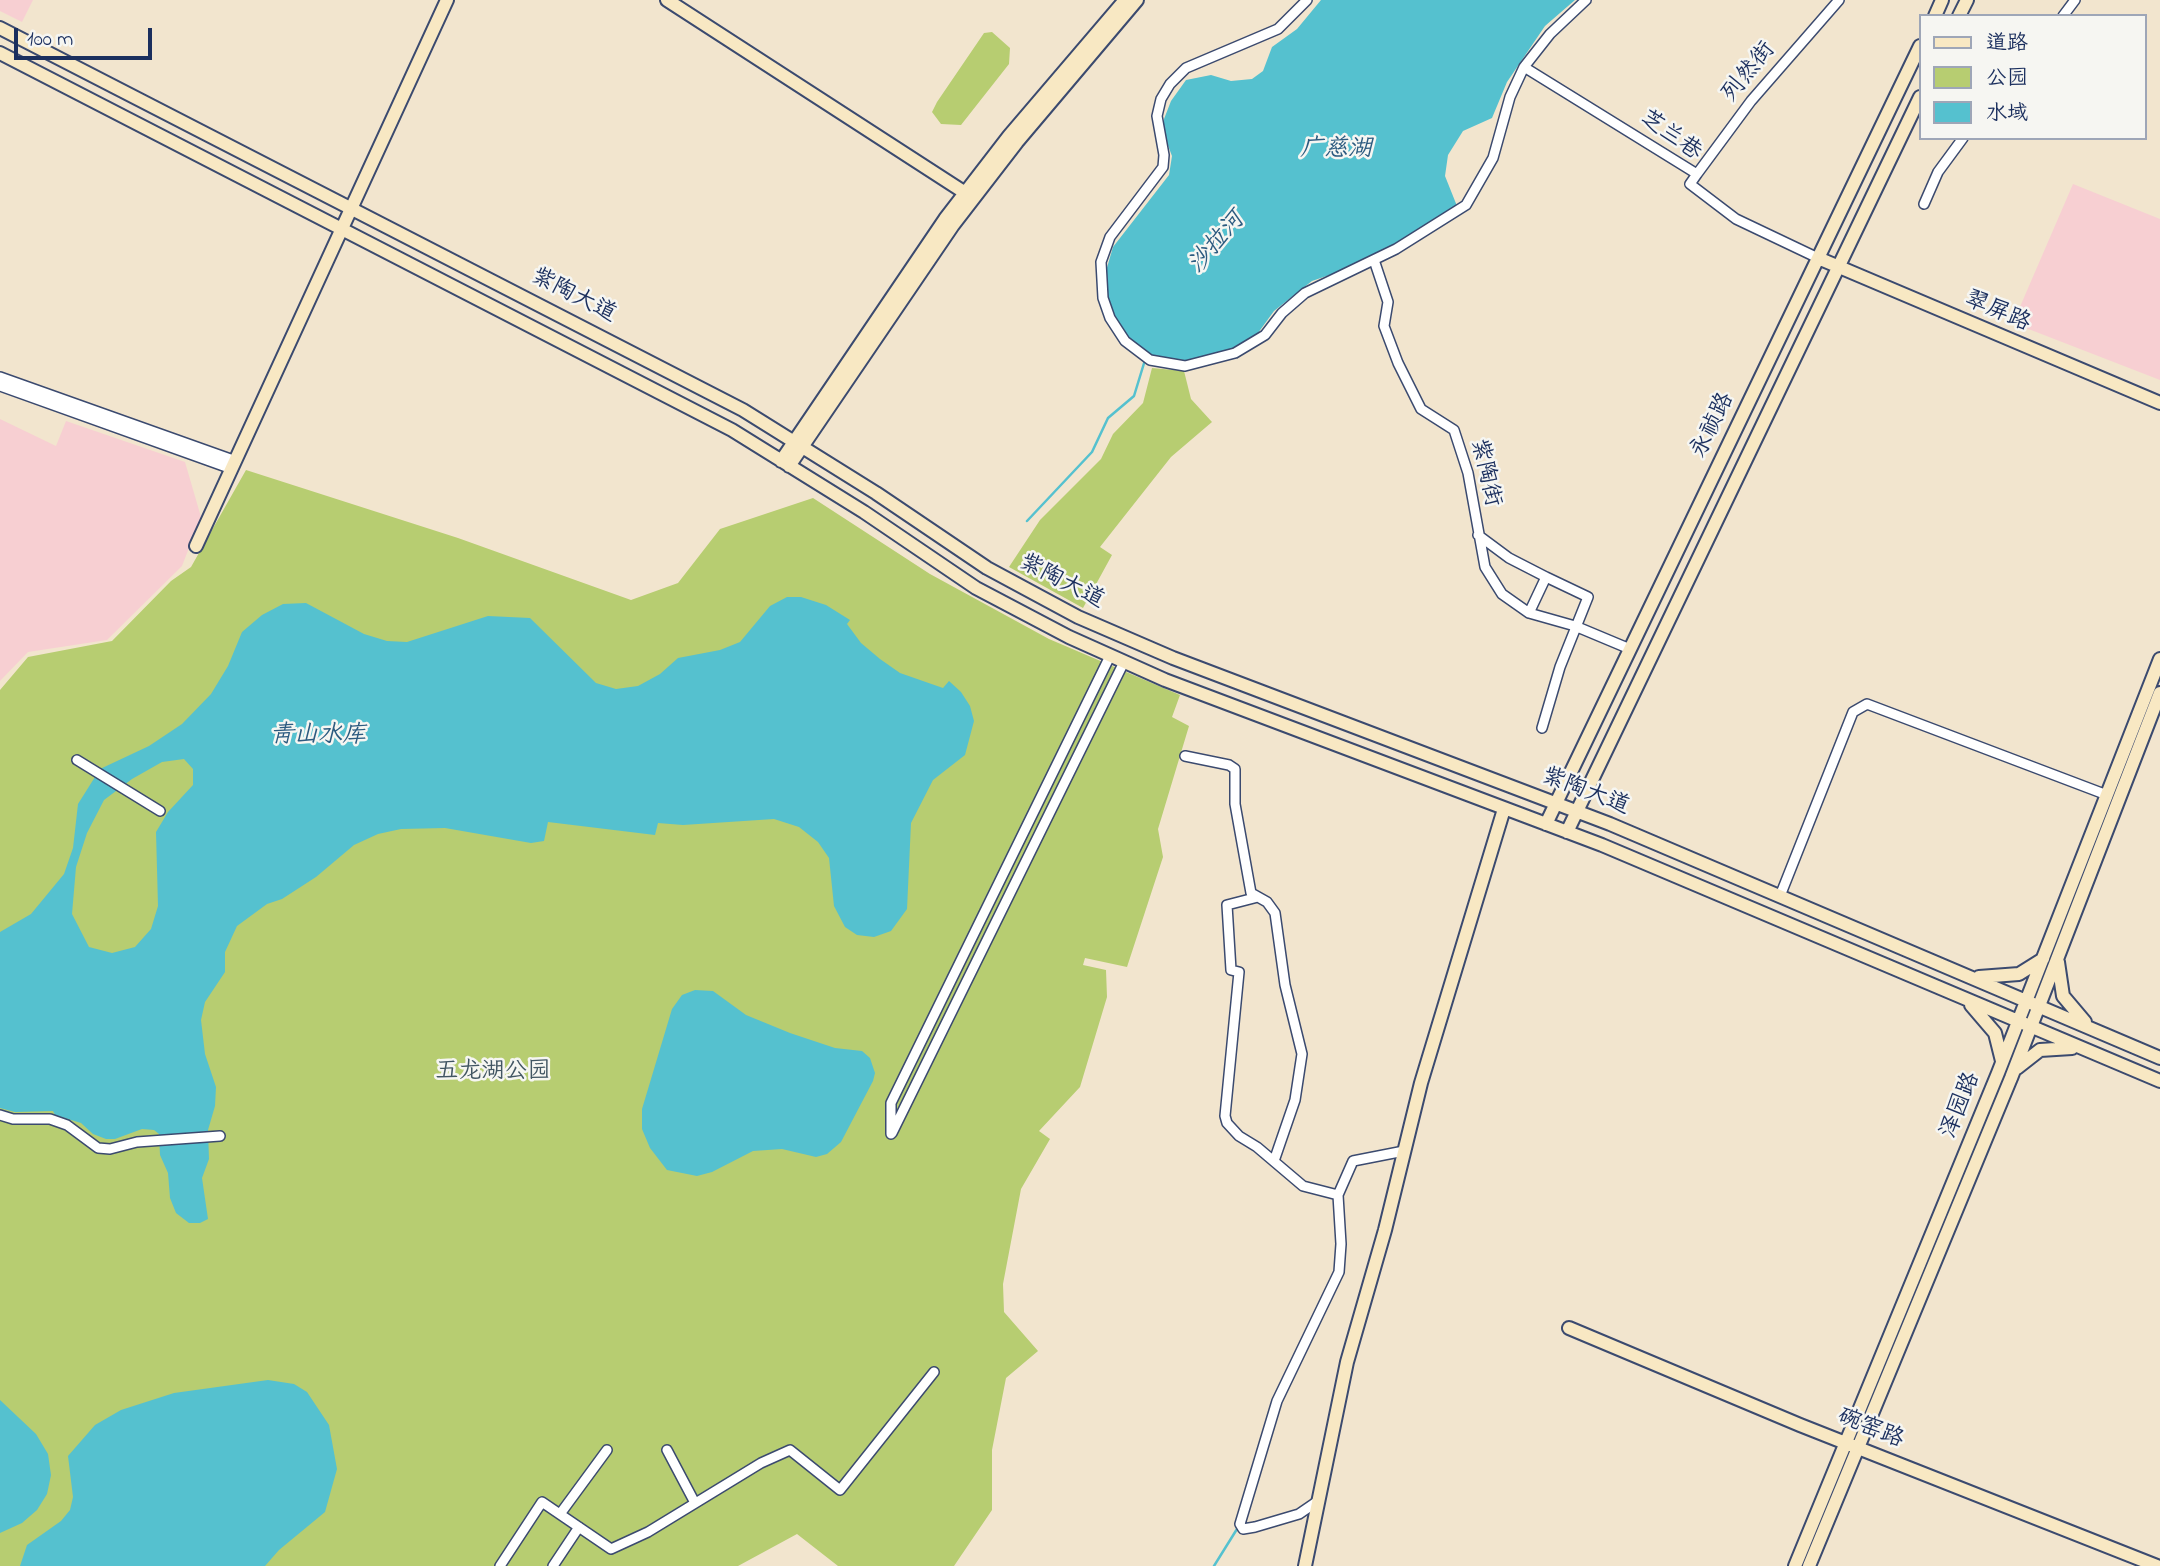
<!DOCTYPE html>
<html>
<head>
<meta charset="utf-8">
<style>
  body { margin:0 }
  #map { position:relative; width:2160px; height:1566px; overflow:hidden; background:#f2e5ce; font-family:"Indie Flower","LXGW WenKai TC",sans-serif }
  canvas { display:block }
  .legend { position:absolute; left:1919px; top:14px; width:228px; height:126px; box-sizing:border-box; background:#f6f6f2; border:2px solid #9ea6b7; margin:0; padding:9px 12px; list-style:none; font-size:21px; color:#1b2f5e }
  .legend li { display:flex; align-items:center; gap:14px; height:35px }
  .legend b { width:35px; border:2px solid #9ea6b7 }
  .scale { position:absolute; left:14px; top:28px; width:138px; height:32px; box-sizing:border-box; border:4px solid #1b2f5e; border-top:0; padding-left:9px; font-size:21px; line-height:24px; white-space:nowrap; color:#1b2f5e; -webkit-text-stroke:5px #f6f6f2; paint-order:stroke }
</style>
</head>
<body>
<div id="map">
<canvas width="2160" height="1566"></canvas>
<ul class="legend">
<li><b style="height:9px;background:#f8e8c3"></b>道路</li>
<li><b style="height:19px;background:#b7cd71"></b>公园</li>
<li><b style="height:19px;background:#55c1cf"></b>水域</li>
</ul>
<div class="scale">100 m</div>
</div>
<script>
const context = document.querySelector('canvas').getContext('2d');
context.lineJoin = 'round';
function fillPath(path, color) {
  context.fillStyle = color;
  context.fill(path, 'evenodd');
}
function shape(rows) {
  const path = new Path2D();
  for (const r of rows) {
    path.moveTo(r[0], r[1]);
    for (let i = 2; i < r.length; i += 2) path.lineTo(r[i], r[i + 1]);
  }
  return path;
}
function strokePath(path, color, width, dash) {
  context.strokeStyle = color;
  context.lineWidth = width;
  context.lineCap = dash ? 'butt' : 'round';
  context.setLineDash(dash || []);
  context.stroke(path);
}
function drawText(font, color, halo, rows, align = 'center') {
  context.font = font + ' "Indie Flower","LXGW WenKai TC",sans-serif';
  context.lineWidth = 5;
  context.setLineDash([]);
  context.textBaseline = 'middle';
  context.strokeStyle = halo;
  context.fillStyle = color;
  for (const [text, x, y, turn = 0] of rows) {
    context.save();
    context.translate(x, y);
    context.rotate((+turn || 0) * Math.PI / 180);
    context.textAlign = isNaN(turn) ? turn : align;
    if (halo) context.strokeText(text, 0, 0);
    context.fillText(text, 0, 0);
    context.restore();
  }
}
const built = shape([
  [0,0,33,0,22,22,0,11],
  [2073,184,2160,219,2160,380,2013,323],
  [0,419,56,446,66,421,185,462,201,517,182,566,107,640,28,652,0,681]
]);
const green = shape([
  [992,32,1010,48,1009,64,961,125,941,124,932,112,937,102,984,33],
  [1152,368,1184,371,1191,399,1212,422,1171,457,1100,547,1112,555,1083,608,1009,567,1040,520,1101,459,1113,434,1143,403],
  [246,470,458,538,631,600,678,583,720,529,813,498,930,574,1049,639,1180,695,1172,717,1189,726,1158,829,1163,857,1127,967,1085,958,1083,965,1106,970,1107,997,1080,1087,1039,1131,1050,1139,1021,1189,1003,1284,1004,1312,1038,1351,1006,1378,992,1450,992,1510,954,1566,838,1566,797,1534,738,1566,0,1566,0,690,28,657,112,641,171,581,191,567]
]);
const water = shape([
  [1321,0,1575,0,1545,26,1507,82,1492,118,1463,131,1448,155,1445,176,1457,206,1384,250,1344,270,1312,281,1274,311,1258,333,1233,349,1197,362,1154,362,1121,334,1107,304,1106,271,1113,247,1169,175,1172,156,1164,135,1164,119,1171,101,1186,80,1211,75,1231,81,1252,79,1263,71,1272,47,1297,29],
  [787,597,801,597,826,605,850,620,847,624,861,643,880,659,900,673,943,688,949,681,961,692,970,706,974,721,965,755,933,780,911,823,907,909,891,931,874,937,857,935,845,927,834,906,829,858,818,842,799,827,774,819,683,825,658,823,655,835,548,822,544,841,531,843,445,828,401,829,378,834,354,845,316,877,282,899,267,904,237,926,225,952,225,972,205,1002,201,1020,205,1054,216,1087,215,1106,208,1130,209,1159,202,1178,208,1219,200,1223,189,1223,176,1213,170,1198,168,1173,160,1155,159,1134,154,1130,142,1129,115,1139,106,1139,93,1134,81,1123,55,1115,53,1111,15,1112,0,1108,0,932,31,914,64,874,73,848,78,804,100,769,149,746,182,724,211,694,228,666,242,632,262,615,283,604,306,603,364,634,387,641,407,642,488,616,530,618,596,683,616,689,638,686,660,674,678,658,720,650,740,642,770,606],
  [184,759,193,769,193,785,168,812,156,832,158,906,151,929,135,947,112,953,89,947,72,914,76,867,87,833,104,800,132,779,162,762],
  [695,990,713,991,746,1015,790,1033,835,1048,862,1051,870,1058,875,1073,873,1081,841,1142,827,1154,816,1157,782,1149,753,1151,712,1172,697,1176,667,1170,650,1148,642,1129,642,1109,672,1009,682,995],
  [268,1380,294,1384,307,1392,329,1425,337,1469,325,1512,279,1550,265,1566,20,1566,27,1545,61,1521,70,1510,73,1497,68,1456,95,1425,121,1410,174,1393],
  [0,1400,36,1434,48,1454,51,1475,47,1494,37,1510,22,1523,0,1533]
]);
const stream = shape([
  [1027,521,1092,452,1108,418,1134,396,1145,360],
  [1214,1566,1237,1529]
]);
const street = shape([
  [1307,0,1278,29,1186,68,1170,84,1161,99,1157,116,1164,155,1163,167,1110,237,1101,262,1103,298,1110,318,1125,341,1150,360,1185,366,1235,353,1265,335,1282,313,1305,293,1396,249,1466,205,1493,158,1510,97,1524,67,1550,34,1586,0],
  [2063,16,2075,0],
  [1524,67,1697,174,1690,184,1736,219,1818,258],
  [1697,174,1751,101,1839,0],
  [1924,204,1938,172,1963,138],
  [1374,260,1388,302,1384,326,1398,363,1421,409,1454,430,1468,473,1485,567,1502,594,1529,613,1575,626,1630,649],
  [0,377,236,461],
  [0,386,232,469],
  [1478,535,1509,558,1546,577,1529,613],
  [1542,728,1560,667,1588,597,1546,577],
  [1185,756,1229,765,1235,769,1235,804,1251,893,1267,902,1275,913,1285,985,1302,1054,1295,1100,1274,1161],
  [77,760,160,811],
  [1780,896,1853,712,1867,704,2107,795],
  [1258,897,1227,905,1231,970,1239,972,1225,1116,1227,1123,1239,1136,1257,1147,1303,1186,1338,1195,1353,1161,1404,1151],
  [0,1115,13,1119,50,1119,67,1125,98,1148,110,1149,137,1142,220,1136],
  [892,1133,1124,662],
  [891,1134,891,1103,1110,656],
  [667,1450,695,1503],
  [1318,1501,1299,1514,1255,1527,1243,1529,1240,1524,1277,1401,1339,1272,1341,1244,1338,1195],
  [560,1514,607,1450],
  [500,1566,542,1502,611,1549,648,1532,761,1463,790,1450,840,1490,934,1372],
  [553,1566,579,1527]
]);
const secondary = shape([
  [667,0,970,196],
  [1935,16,1942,0],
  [1959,16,1967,0],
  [0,28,743,410,876,493,987,568,1078,617,1173,658,1610,824,2160,1058],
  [0,53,732,430,864,512,976,588,1069,637,1165,680,1602,845,2160,1081],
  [1818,258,2160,403],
  [781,461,945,219,1009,136,1125,0],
  [789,466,953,225,1017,142,1137,0],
  [196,546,447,0],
  [1546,824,1920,46],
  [1567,832,1920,97],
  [2058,962,2063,996,2085,1022],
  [1979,977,2019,974,2043,959],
  [1971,1005,1995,1033,2002,1061],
  [2017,1068,2040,1050,2072,1048],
  [1569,1328,1800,1425,2157,1566],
  [1305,1566,1347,1362,1385,1230,1421,1083,1504,809],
  [1795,1566,1998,1073,2160,659],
  [1809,1566,2011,1078,2160,693]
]);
const streetNames = [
  ["列然街",1750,73,-51],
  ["芝兰巷",1670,137,35],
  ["紫陶大道",573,297,27],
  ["翠屏路",1997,313,23],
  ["永祯路",1714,426,-64],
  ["紫陶街",1484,473,77],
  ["紫陶大道",1061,583,27],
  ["紫陶大道",1585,793,21],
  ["泽园路",1962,1106,-68],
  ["碗窑路",1870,1430,22]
];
const parkNames = [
  ["五龙湖公园",493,1073]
];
const waterNames = [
  ["广慈湖",1336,151],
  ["沙拉河",1218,244,-49],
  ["青山水库",318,737]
];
fillPath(built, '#f7cfd2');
fillPath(green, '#b7cd71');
fillPath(water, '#55c1cf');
strokePath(stream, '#55c1cf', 2.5);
strokePath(street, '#3b4a6f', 12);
strokePath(secondary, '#3b4a6f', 16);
strokePath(street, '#fff', 9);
strokePath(secondary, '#f8e8c3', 12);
drawText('23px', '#1b2f5e', '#f6f6f2', streetNames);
drawText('23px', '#425663', '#f6f6f2', parkNames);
drawText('italic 24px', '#2c5b80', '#f6f6f2', waterNames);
</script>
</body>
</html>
